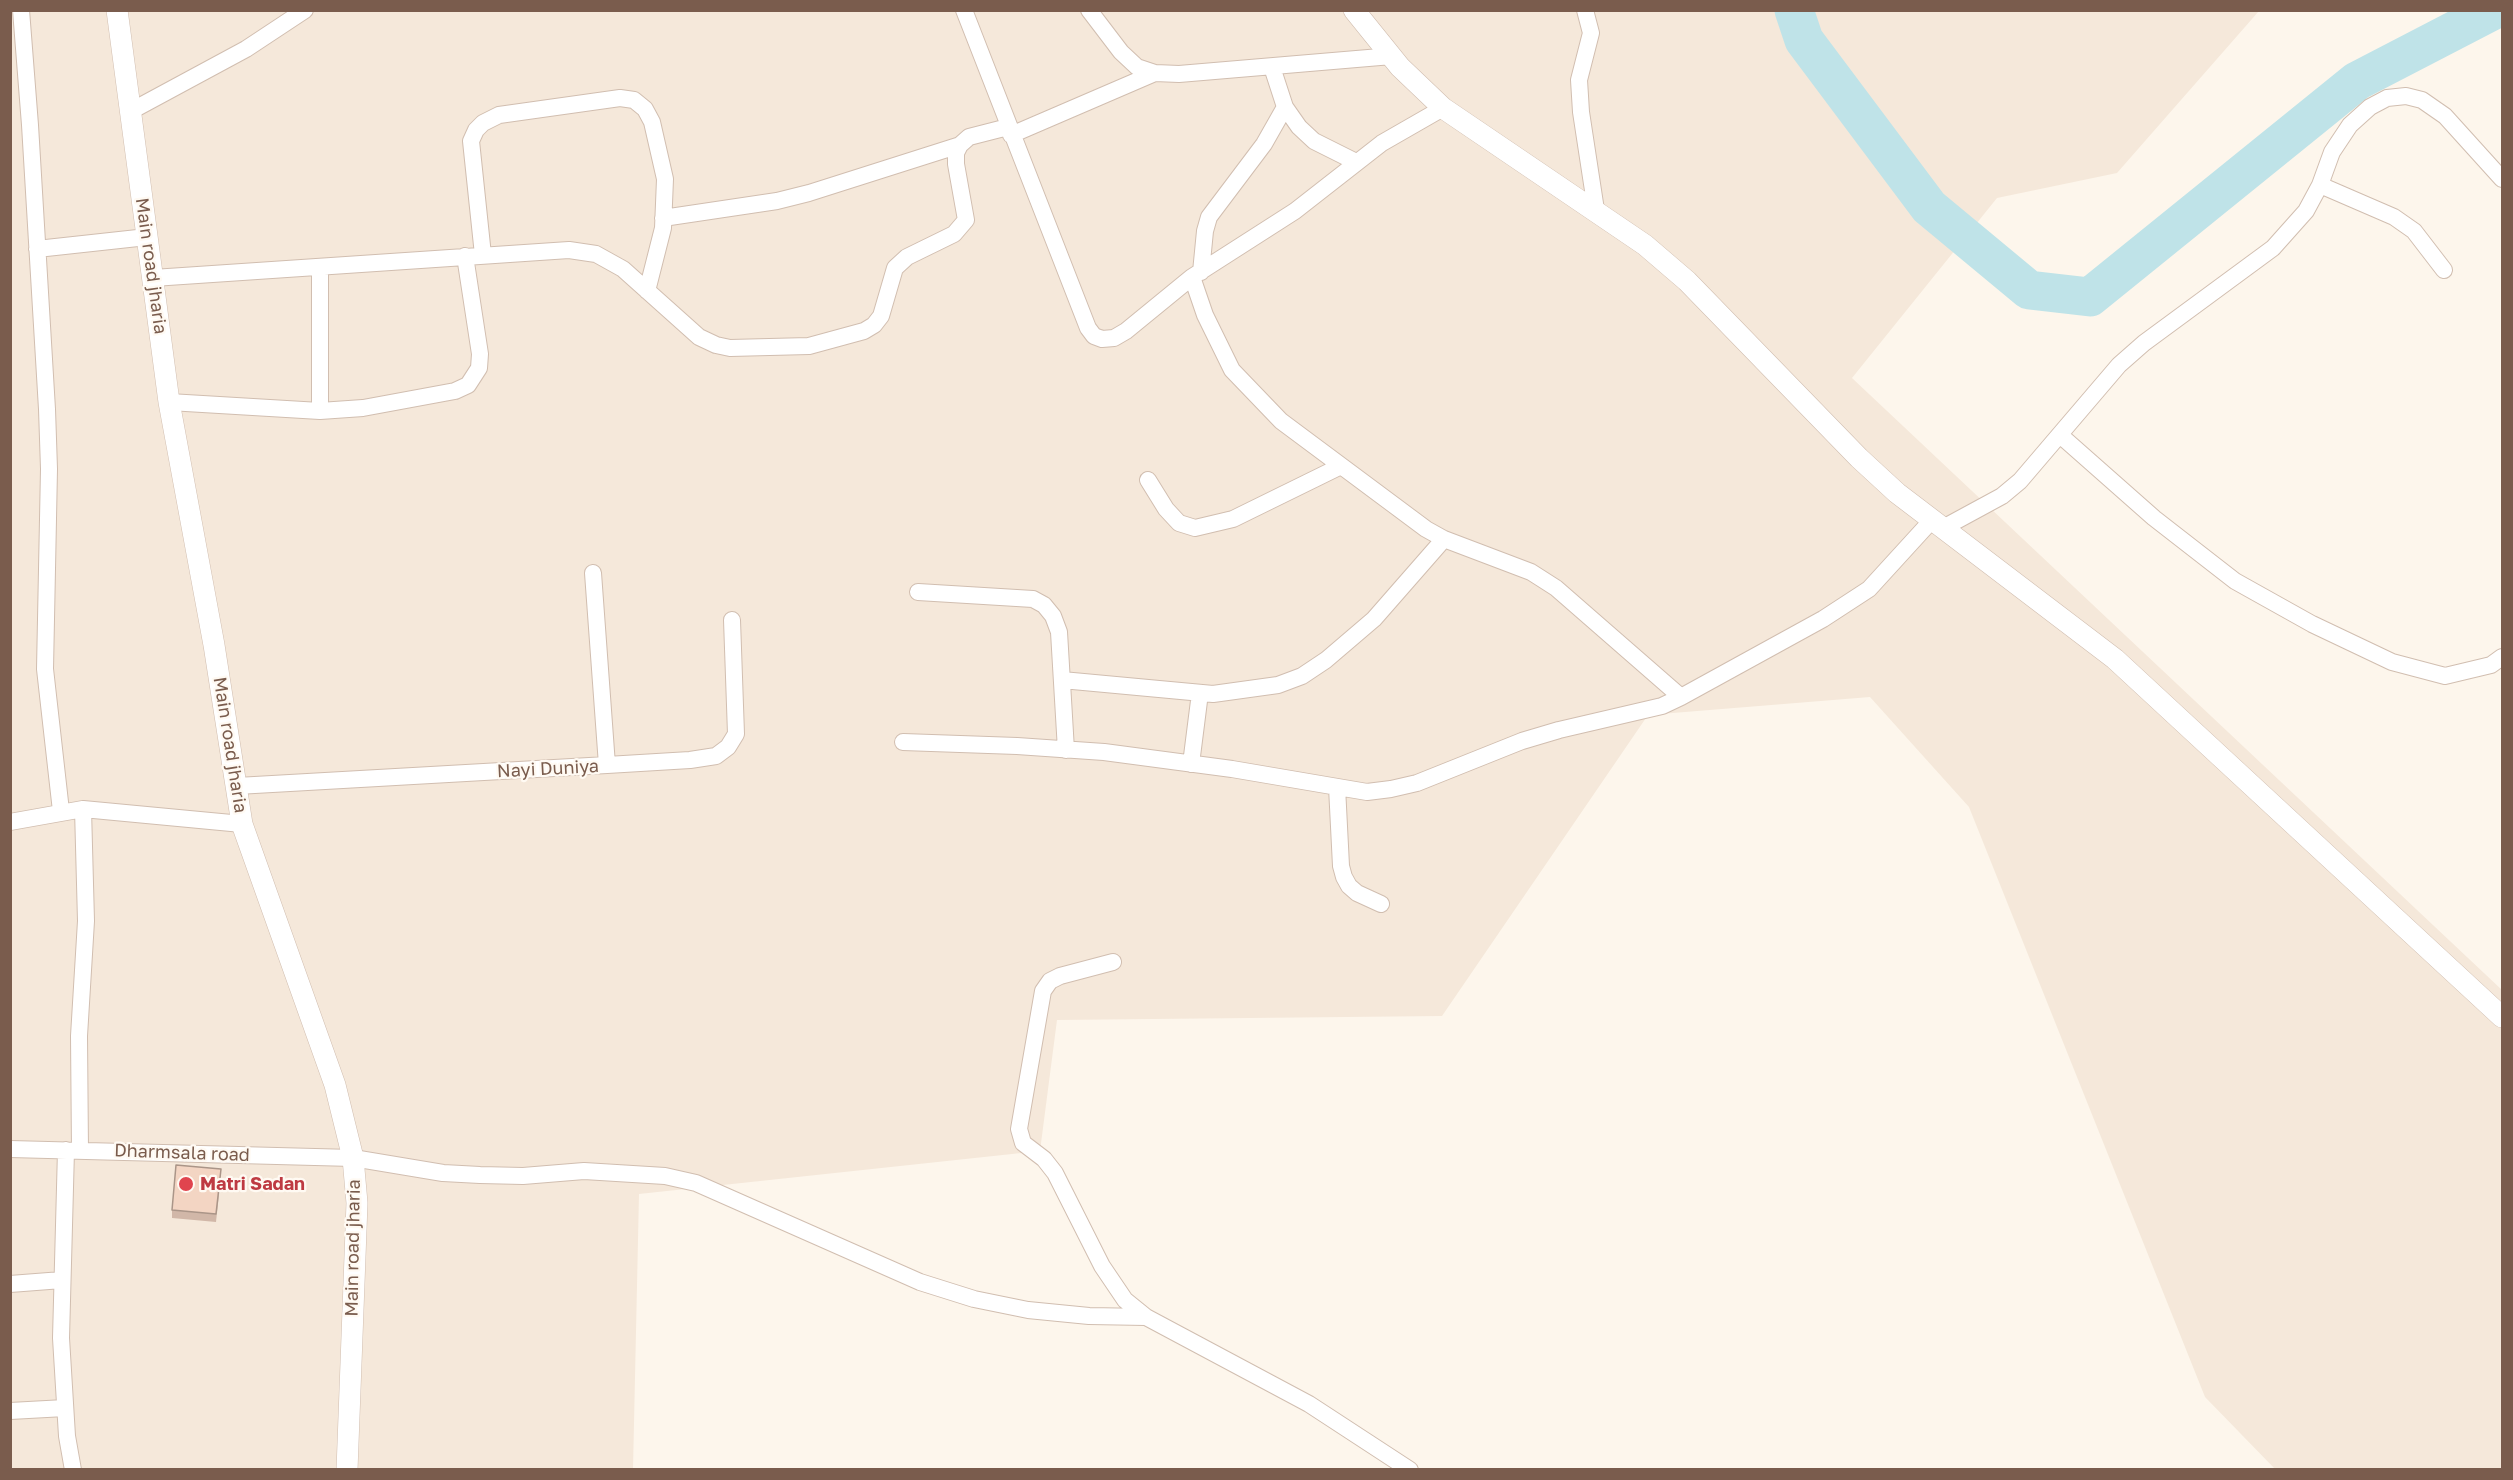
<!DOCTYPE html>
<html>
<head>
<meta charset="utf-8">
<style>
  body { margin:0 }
  #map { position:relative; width:2513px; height:1480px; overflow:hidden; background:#fdf6ec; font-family:"Golos Text",sans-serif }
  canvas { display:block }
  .frame { position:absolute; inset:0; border:12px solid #7a5c4d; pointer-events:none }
</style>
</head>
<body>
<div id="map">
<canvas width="2513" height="1480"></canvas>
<div class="frame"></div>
</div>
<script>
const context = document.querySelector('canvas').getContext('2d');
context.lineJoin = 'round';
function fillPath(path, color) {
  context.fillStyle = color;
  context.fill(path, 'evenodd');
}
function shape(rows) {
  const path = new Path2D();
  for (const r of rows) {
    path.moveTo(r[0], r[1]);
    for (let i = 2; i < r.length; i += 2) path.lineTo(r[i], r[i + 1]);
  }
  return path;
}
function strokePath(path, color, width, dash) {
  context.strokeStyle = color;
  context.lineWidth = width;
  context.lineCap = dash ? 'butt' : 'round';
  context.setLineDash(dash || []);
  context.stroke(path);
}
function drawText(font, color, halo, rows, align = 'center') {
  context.font = font + ' "Golos Text",sans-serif';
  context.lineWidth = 4.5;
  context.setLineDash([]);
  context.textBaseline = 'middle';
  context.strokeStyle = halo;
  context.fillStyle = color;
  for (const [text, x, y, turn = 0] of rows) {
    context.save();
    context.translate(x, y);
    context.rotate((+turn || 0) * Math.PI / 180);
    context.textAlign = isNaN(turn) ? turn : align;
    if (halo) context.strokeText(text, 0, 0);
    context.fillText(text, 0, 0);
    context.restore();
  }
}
const residential = shape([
  [10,11,2259,11,2117,173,1997,198,1852,378,2502,990,2502,1469,2275,1469,2205,1397,1969,807,1870,697,1648,715,1442,1016,1057,1020,1040,1151,639,1194,633,1469,11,1469]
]);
const river = shape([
  [1794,10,1804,40,1929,207,2029,290,2090,297,2357,81,2494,10]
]);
const minor = shape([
  [21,10,30,125,47,409,49,469,45,669,61,811],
  [964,10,1088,328,1094,336,1102,339,1114,338,1126,331,1192,277,1295,211,1382,143,1443,108],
  [1089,10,1121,52,1137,67,1155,73,1179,74,1392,56],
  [1585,10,1591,33,1579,80,1581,112,1596,210],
  [1272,67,1285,107,1299,127,1314,141,1356,162],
  [131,111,246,49,305,10],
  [1011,135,1155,73],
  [2320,185,2394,217,2414,231,2444,270],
  [663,218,777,201,809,193,960,145],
  [37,249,147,237],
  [483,255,471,141,476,130,483,123,499,115,620,98,634,100,645,109,652,122,665,179,663,228,647,291],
  [1201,272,1205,231,1209,217,1264,144,1285,107],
  [1192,277,1205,315,1232,370,1281,421,1426,529,1444,539,1531,572,1556,588,1681,697],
  [153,278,569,250,596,254,623,269,699,337,716,345,730,348,809,346,864,331,874,325,881,316,895,268,907,257,954,234,966,220,956,164,956,153,960,145,969,137,1008,127],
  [169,402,320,411,363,408,455,391,468,385,479,368,480,354,465,256],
  [320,411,320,267],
  [2060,435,2154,518,2235,581,2312,624,2392,662,2445,676,2491,665,2502,657],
  [1148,480,1166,509,1179,523,1195,528,1233,519,1341,466],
  [1943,528,2002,496,2020,481,2119,365,2144,343,2273,248,2306,211,2320,185,2332,152,2350,125,2370,107,2387,98,2406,96,2422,100,2445,116,2502,179],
  [593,573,607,765],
  [918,592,1033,599,1044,605,1053,616,1059,632,1066,750],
  [1062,680,1213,694,1278,685,1302,676,1326,660,1374,619,1444,539],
  [903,742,1017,746,1104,752,1232,769,1367,792,1391,789,1417,783,1522,741,1559,730,1662,706,1681,697,1823,619,1869,589,1932,520],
  [1191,764,1200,693],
  [237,786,607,765,690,760,716,756,728,747,736,734,732,620],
  [1337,787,1341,866,1344,877,1349,886,1357,893,1381,904],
  [10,822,83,809,242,824],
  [1113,962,1060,976,1050,981,1043,991,1019,1129,1023,1143,1044,1159,1055,1173,1102,1266,1125,1300,1146,1317,1309,1404,1410,1470],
  [10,1149,353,1158,443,1173,480,1175,523,1176,584,1171,665,1176,696,1183,920,1282,974,1299,1028,1310,1089,1316,1146,1317],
  [66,1150,61,1338,67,1436,73,1470],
  [80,1151,79,1036,86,921,83,809],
  [10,1284,62,1280],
  [10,1411,65,1408]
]);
const tertiary = shape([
  [117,10,169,402,214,645,242,824,335,1085,353,1158,357,1203,347,1470],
  [1354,10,1400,67,1443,108,1645,245,1687,281,1859,458,1897,493,2115,659,2502,1017]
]);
const wall = shape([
  [221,1176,216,1222,172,1218,172,1210]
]);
const building = shape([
  [176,1165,221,1169,216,1214,172,1210,176,1165]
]);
const markers = [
  [186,1184,8,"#e0444e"]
];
const streetNames = [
  ["Main road jharia",151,266,82],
  ["Main road jharia",230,745,81],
  ["Nayi Duniya",548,769,-3],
  ["Dharmsala road",182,1153,2],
  ["Main road jharia",353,1248,-89]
];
const healthNames = [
  ["Matri Sadan",200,1184]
];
fillPath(residential, '#f5e8da');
strokePath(river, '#bfe3e8', 39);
strokePath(minor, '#d1beb0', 18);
strokePath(tertiary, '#d1beb0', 22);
strokePath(minor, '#fff', 16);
strokePath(tertiary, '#fff', 21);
fillPath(wall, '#d1b7a8');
fillPath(building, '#f3d5c3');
strokePath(building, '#aa9588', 1.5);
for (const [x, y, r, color] of markers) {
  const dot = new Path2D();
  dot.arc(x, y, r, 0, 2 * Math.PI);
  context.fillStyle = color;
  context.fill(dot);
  strokePath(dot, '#fffaf3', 2);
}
drawText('18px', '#7a5c4d', '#fffaf3', streetNames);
drawText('bold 18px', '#be3a42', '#fffaf3', healthNames, 'left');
</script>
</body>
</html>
